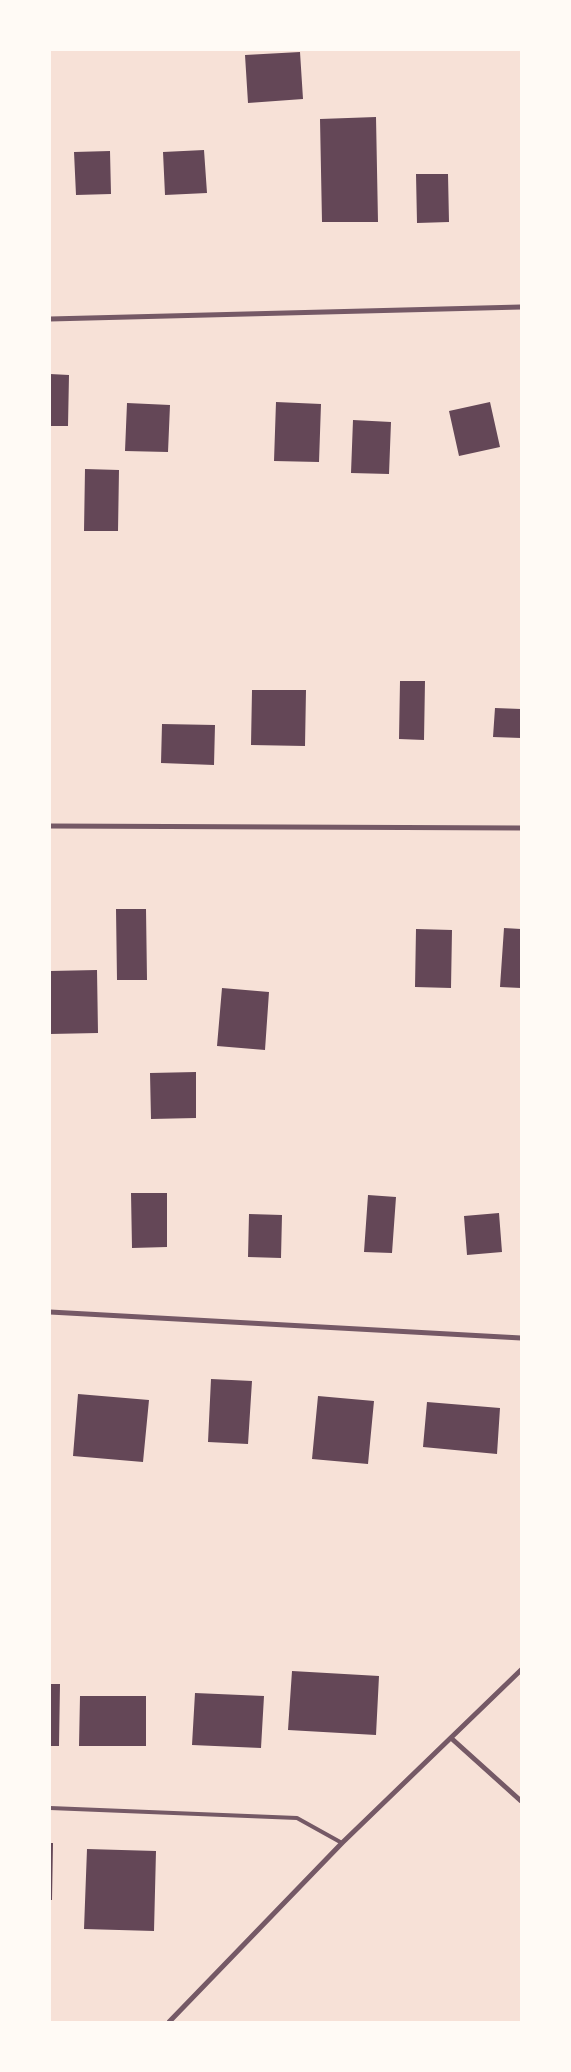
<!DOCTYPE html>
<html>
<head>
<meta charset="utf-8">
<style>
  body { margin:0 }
  #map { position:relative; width:571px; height:2072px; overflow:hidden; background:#f7e1d7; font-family:"DejaVu Sans",sans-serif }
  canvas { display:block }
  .frame { position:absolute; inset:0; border:51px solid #fffaf5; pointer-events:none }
</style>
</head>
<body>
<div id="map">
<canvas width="571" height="2072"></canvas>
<div class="frame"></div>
</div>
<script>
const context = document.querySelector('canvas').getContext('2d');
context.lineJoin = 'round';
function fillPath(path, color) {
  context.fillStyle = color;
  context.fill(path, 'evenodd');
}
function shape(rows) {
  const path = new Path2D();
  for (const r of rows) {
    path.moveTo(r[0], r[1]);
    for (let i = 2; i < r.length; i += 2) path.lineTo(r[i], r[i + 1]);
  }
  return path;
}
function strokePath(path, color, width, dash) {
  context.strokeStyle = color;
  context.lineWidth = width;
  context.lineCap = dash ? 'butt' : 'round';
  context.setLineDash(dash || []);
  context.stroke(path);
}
const building = shape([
  [300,52,303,99,248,103,245,55],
  [376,117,378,222,322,222,320,119],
  [204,150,207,193,165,195,163,152],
  [110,151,111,194,76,195,74,152],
  [416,174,448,174,449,222,417,223],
  [50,374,69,375,68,426,50,426],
  [276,402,321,404,319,462,274,461],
  [490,402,500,447,459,456,449,411],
  [127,403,170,405,168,452,125,451],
  [353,420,391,422,389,474,351,473],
  [85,469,119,470,118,531,84,531],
  [400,681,425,681,424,740,399,739],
  [252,690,306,690,305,746,251,745],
  [495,708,521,709,521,738,493,737],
  [162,724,215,725,214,765,161,763],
  [116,909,146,909,147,980,117,980],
  [504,928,521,929,521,988,500,987],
  [416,929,452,930,451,988,415,987],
  [97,970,98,1033,50,1034,50,971],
  [222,988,269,992,265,1050,217,1046],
  [196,1072,196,1118,151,1119,150,1073],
  [131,1193,167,1193,167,1247,132,1248],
  [368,1195,396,1197,392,1253,364,1252],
  [499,1213,502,1252,467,1255,464,1216],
  [249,1214,282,1215,281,1258,248,1257],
  [211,1379,252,1381,248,1444,208,1442],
  [78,1394,149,1400,143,1462,73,1456],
  [318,1396,374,1401,368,1464,312,1459],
  [427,1402,500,1408,497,1454,423,1447],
  [292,1671,379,1676,376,1735,288,1730],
  [50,1684,60,1684,59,1746,50,1746],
  [195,1693,264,1696,261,1748,192,1745],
  [80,1696,146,1696,146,1746,79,1746],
  [50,1843,53,1843,52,1900,50,1900],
  [87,1849,156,1851,154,1931,84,1929]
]);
const service = shape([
  [50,1808,297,1818,342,1843]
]);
const minor = shape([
  [50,319,521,307],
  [50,826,521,828],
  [50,1312,521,1338],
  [451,1738,521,1801],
  [169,2022,342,1843,521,1670]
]);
fillPath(building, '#644757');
strokePath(service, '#755966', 4);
strokePath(minor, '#755966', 5);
</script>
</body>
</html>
